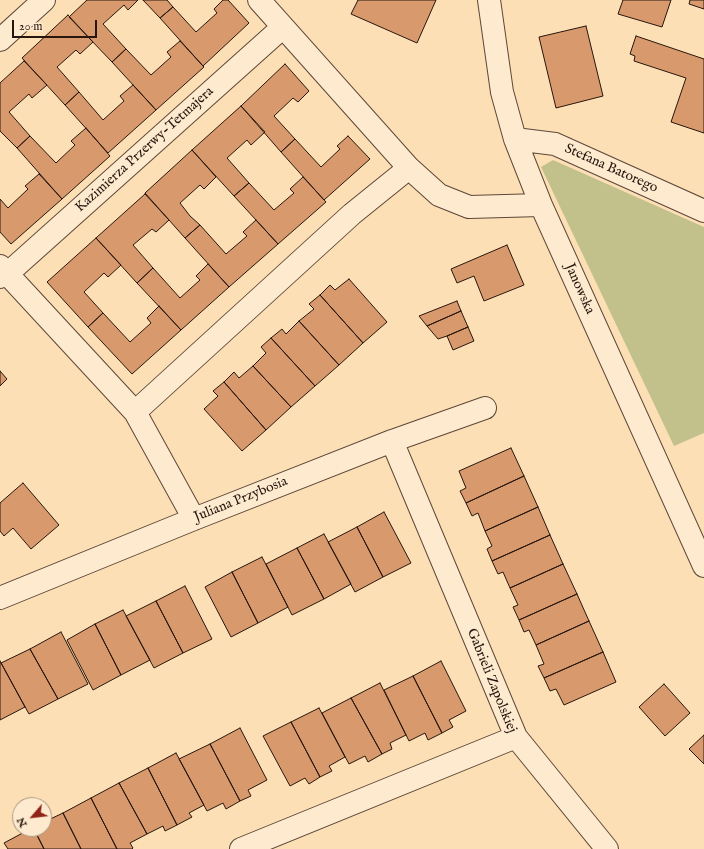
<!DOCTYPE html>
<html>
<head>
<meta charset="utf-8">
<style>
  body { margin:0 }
  #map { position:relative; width:704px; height:849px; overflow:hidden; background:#fddfb5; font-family:"IM FELL English",serif }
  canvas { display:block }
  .north { position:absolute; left:12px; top:797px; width:40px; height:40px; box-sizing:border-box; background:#feeacf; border:1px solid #a89582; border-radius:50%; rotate:242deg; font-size:11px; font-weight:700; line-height:16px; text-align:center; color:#27160e }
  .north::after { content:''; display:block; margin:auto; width:14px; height:18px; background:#8f2418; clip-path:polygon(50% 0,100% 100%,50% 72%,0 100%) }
  .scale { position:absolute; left:12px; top:20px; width:85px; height:18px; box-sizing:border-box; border:2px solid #27160e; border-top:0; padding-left:5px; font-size:12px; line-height:14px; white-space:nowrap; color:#27160e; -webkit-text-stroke:3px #feeacf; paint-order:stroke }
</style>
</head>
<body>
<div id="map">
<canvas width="704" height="849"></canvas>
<div class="north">N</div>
<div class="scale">20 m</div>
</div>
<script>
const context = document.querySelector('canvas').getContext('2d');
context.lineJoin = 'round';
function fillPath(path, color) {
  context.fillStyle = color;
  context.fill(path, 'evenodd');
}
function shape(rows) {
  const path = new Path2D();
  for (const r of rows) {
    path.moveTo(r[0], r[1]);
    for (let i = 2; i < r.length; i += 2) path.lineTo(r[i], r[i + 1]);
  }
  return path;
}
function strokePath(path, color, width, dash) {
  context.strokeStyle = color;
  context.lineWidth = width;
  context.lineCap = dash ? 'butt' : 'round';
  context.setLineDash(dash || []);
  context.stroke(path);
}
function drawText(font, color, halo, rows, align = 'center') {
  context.font = font + ' "IM FELL English",serif';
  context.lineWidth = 3;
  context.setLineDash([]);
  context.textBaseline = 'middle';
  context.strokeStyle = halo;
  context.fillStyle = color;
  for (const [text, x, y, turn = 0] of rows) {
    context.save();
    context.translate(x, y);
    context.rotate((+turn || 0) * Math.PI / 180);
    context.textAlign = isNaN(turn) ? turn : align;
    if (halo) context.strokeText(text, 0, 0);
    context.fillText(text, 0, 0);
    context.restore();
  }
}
const green = shape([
  [553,160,704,227,704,433,674,446,541,167]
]);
const building = shape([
  [87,0,138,0,128,10,124,5,103,24,126,49,112,62,69,17,87,0],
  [143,0,167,0,173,7,160,18,143,0],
  [223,0,228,0,249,23,203,66,160,18,173,7,196,32,217,13,214,9,223,0],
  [358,0,436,0,417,43,351,14,358,0],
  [623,0,671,0,662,27,618,14,623,0],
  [690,0,704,0,704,9,689,4,690,0],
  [68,15,93,42,80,54,76,50,57,67,79,92,65,105,22,58,68,15],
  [586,26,603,96,556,108,539,37,586,26],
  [636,36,704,59,704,133,671,122,686,78,634,61,635,56,630,54,636,36],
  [180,41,204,67,156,110,112,62,126,49,151,75,171,57,167,52,180,41],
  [24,61,47,85,32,98,29,94,9,112,30,136,17,148,0,131,0,83,24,61],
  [285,64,309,91,298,102,293,98,274,116,295,139,281,152,241,106,285,64],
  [133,85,156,110,108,153,65,105,79,92,103,120,124,101,120,96,133,85],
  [241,106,265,132,251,145,247,140,227,158,249,183,234,196,192,150,241,106],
  [86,128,110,156,62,199,17,148,30,136,56,163,75,145,71,141,86,128],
  [348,136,370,159,324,200,281,152,295,139,321,167,340,149,337,146,348,136],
  [192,150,216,177,204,189,200,185,180,203,190,216,200,225,185,238,145,193,192,150],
  [39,174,62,199,11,244,0,232,0,199,8,208,28,189,25,186,39,174],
  [303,177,326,202,278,244,234,196,249,183,274,210,294,193,290,189,303,177],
  [145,194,169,220,156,232,152,229,133,245,153,268,137,283,96,238,145,194],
  [256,220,278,244,229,287,185,238,200,225,226,254,247,236,243,232,256,220],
  [96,238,121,265,108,277,104,273,84,292,103,313,88,327,47,282,96,238],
  [507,245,524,285,484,301,474,276,457,283,451,269,507,245],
  [208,264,229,287,181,330,137,283,153,268,180,298,200,280,196,276,208,264],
  [349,279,387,322,363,343,320,295,330,285,335,290,349,279],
  [320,295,363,343,339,365,299,321,314,309,309,304,320,295],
  [457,301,461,311,427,326,419,316,457,301],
  [159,306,181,330,132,374,88,327,103,313,130,342,151,323,147,318,159,306],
  [461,311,468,327,447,336,438,339,427,326,461,311],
  [299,321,339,365,315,386,271,338,282,329,286,334,299,321],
  [468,327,474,341,453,350,447,336,468,327],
  [271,338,315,386,291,407,253,366,266,353,261,347,271,338],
  [253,366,291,407,266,430,224,382,234,372,239,378,253,366],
  [0,371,7,379,0,386,0,371],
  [224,382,266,430,242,451,204,409,218,396,213,391,224,382],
  [511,448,524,476,466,503,460,491,466,488,459,471,511,448],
  [524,476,538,507,485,531,478,513,472,516,466,503,524,476],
  [23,483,59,525,31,549,13,528,4,536,0,531,0,503,23,483],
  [538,507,550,535,492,561,487,549,492,546,485,531,538,507],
  [384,512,411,563,383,577,357,527,384,512],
  [357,527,383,577,355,592,328,542,357,527],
  [324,534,351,584,324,599,297,548,324,534],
  [550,535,563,564,510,588,503,572,498,574,492,561,550,535],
  [297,548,324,599,292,615,266,564,297,548],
  [262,557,288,607,258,623,232,572,262,557],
  [563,564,577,594,519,620,513,607,518,605,510,588,563,564],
  [232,572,258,623,231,637,205,587,232,572],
  [185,586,212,639,183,653,156,601,185,586],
  [577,594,589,621,536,645,529,630,524,632,519,620,577,594],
  [156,601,183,653,154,668,126,616,156,601],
  [123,610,150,660,121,675,95,624,123,610],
  [589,621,603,652,544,678,538,666,544,664,536,645,589,621],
  [95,624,121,675,93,690,67,640,95,624],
  [61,632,88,684,58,699,30,649,61,632],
  [30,649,58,699,29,714,1,663,30,649],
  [603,652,616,682,564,705,556,689,550,691,544,678,603,652],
  [0,661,25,707,0,720,0,661],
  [441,661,466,711,449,720,453,727,442,733,413,676,441,661],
  [413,676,442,733,428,740,425,733,409,741,384,690,413,676],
  [380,683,406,735,390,743,392,749,382,754,351,698,380,683],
  [664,684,690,713,665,736,639,707,664,684],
  [351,698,382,754,368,762,365,756,349,764,322,713,351,698],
  [319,708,345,757,329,766,332,771,320,777,291,722,319,708],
  [291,722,320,777,309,784,305,778,290,786,263,736,291,722],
  [240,728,267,780,248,790,251,796,240,801,210,744,240,728],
  [704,735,704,764,689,749,704,735],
  [210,744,240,801,226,809,223,803,207,811,179,759,210,744],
  [176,753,204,805,189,813,192,817,177,825,148,768,176,753],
  [148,768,177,825,165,831,163,826,147,834,119,783,148,768],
  [119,783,147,834,130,843,133,848,132,849,117,849,91,798,119,783],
  [91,798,117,849,81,849,63,813,91,798],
  [63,813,81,849,44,849,34,829,44,829,44,822,63,813],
  [30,829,34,829,44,849,8,849,4,843,30,829]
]);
const minor = shape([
  [259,0,409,168,439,195,469,207,541,205],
  [489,0,502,92,515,139,541,205,704,566],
  [0,40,44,0],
  [515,139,555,144,704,211],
  [0,266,135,412,194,519],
  [0,277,7,274,283,27],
  [135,412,352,214,409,168],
  [0,598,194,519,392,441,485,408],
  [516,737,607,849],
  [241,849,516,737,392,441]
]);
const streetNames = [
  ["Kazimierza Przerwy-Tetmajera",145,150,-42],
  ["Stefana Batorego",611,169,24],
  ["Janowska",579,289,66],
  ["Juliana Przybosia",241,500,-22],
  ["Gabrieli Zapolskiej",491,681,68]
];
fillPath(green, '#c3c18b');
fillPath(building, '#d89a6d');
strokePath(building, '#27160e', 1);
strokePath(minor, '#5c4838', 24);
strokePath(minor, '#feeacf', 22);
drawText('14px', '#27160e', '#feeacf', streetNames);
</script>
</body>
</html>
